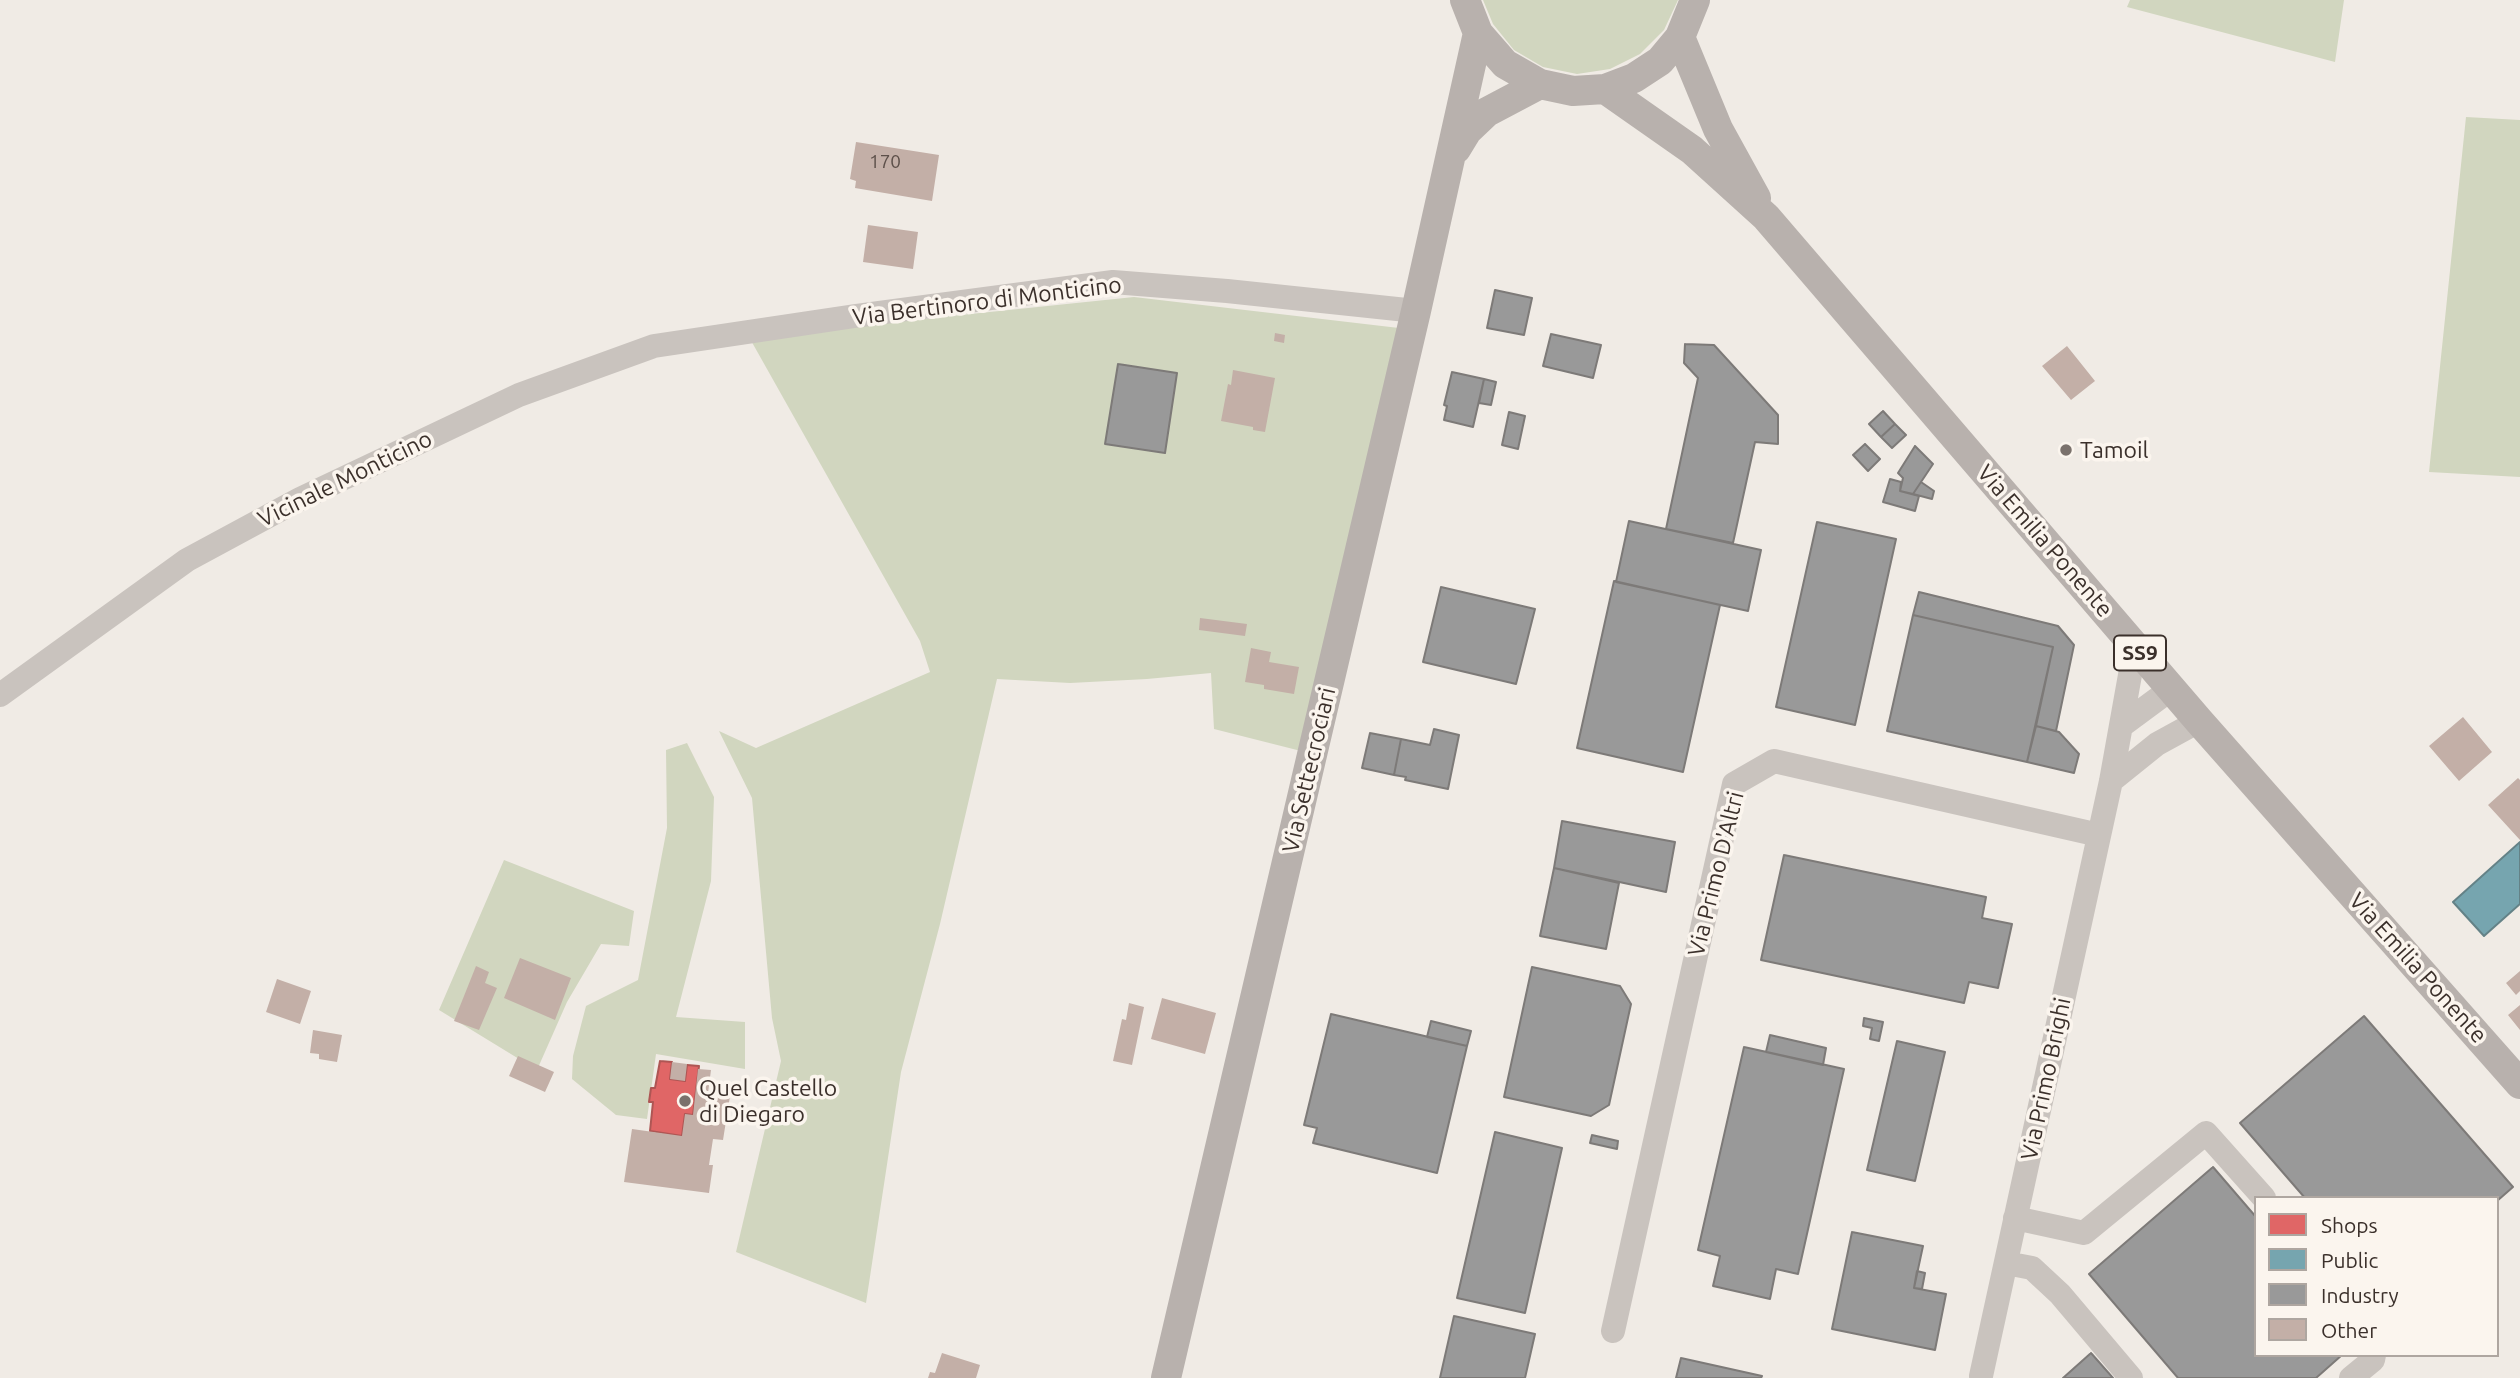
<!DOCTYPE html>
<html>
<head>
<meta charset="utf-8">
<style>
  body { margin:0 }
  #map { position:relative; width:2520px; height:1378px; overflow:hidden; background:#f0ebe5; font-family:Ubuntu,sans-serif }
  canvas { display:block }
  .legend { position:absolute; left:2254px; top:1196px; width:245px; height:161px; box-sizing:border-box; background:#fbf5ee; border:2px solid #aea6a0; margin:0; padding:9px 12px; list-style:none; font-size:21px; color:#3b302b }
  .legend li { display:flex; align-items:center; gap:14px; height:35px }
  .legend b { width:35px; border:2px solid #aea6a0 }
</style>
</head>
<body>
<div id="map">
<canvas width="2520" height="1378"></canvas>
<ul class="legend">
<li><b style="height:19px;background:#e06666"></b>Shops</li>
<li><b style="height:19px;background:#76a5af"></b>Public</li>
<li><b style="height:19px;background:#999"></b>Industry</li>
<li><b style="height:19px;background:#c3afa7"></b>Other</li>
</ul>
</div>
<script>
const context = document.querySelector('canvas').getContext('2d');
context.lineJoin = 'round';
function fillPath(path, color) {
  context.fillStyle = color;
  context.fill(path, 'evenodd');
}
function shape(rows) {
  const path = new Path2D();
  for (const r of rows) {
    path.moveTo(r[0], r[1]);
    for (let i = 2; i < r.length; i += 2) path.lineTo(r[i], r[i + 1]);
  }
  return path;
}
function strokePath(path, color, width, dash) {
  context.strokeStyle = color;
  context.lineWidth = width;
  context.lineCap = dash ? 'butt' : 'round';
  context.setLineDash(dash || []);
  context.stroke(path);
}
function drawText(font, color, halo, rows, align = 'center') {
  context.font = font + ' Ubuntu,sans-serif';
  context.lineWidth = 7;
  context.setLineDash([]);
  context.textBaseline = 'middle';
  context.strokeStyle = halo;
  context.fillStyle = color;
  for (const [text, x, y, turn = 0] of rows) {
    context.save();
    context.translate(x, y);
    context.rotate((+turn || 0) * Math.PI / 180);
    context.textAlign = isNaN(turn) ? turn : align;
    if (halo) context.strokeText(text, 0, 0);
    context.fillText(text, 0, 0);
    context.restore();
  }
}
const green = shape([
  [1483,0,1678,0,1664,30,1640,54,1610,69,1577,74,1543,67,1514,50,1493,24],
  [2130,0,2344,0,2335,62,2127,7],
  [2466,117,2520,120,2520,477,2429,472],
  [1134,297,1399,328,1301,751,1214,729,1211,673,1147,679,1070,683,997,679,940,924,901,1072,866,1303,736,1252,781,1061,772,1018,752,798,719,731,756,748,930,672,920,641,749,337],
  [687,743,714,797,711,881,676,1017,745,1022,745,1069,656,1054,647,1119,616,1115,572,1079,573,1056,586,1006,638,980,667,828,666,750],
  [504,860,634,911,629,946,601,944,567,1002,537,1070,439,1010]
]);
const shops = shape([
  [660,1061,672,1062,670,1079,685,1081,687,1065,699,1066,693,1115,685,1114,682,1136,650,1131,653,1102,649,1102,651,1088,655,1088,660,1061]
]);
const public = shape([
  [2520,842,2520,904,2484,936,2453,902,2520,842]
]);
const industry = shape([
  [1495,290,1532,298,1524,335,1487,328,1495,290],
  [1551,334,1601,345,1593,378,1543,366,1551,334],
  [1685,344,1714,345,1778,415,1778,444,1755,442,1733,543,1666,529,1698,378,1684,363,1685,344],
  [1118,364,1177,373,1165,453,1105,444,1118,364],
  [1452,372,1484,379,1473,427,1444,420,1447,406,1444,405,1452,372],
  [1484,379,1496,382,1491,405,1479,403,1484,379],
  [1883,411,1895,424,1881,437,1869,424,1883,411],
  [1509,412,1525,416,1518,449,1502,445,1509,412],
  [1895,424,1906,435,1892,448,1881,437,1895,424],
  [1865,444,1880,459,1868,471,1853,455,1865,444],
  [1915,446,1933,464,1913,494,1900,491,1903,478,1898,473,1915,446],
  [1890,479,1901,482,1900,491,1919,496,1915,511,1883,502,1890,479],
  [1921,482,1934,491,1932,499,1913,494,1921,482],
  [1629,521,1761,550,1748,611,1616,582,1629,521],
  [1817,522,1896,539,1855,725,1776,707,1817,522],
  [1614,581,1720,605,1683,772,1577,748,1614,581],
  [1441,587,1535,609,1516,684,1423,662,1441,587],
  [1919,592,2058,626,2074,645,2056,731,2036,726,2053,647,1913,615,1919,592],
  [1913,615,2053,647,2027,762,1887,731,1913,615],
  [2036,726,2059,732,2079,754,2074,773,2027,762,2036,726],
  [1434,729,1459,735,1448,789,1405,780,1406,777,1394,775,1401,739,1430,745,1434,729],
  [1370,733,1401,739,1394,775,1362,768,1370,733],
  [1562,821,1675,842,1666,892,1554,868,1562,821],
  [1784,855,1986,897,1982,918,2012,924,1998,988,1969,982,1964,1003,1761,960,1784,855],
  [1554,868,1619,883,1606,949,1540,936,1554,868],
  [1532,967,1620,986,1631,1004,1609,1105,1591,1116,1504,1097,1532,967],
  [1331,1014,1467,1046,1437,1173,1313,1143,1317,1128,1304,1125,1331,1014],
  [2364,1016,2513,1187,2497,1201,2497,1198,2305,1198,2240,1123,2364,1016],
  [1864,1018,1883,1022,1879,1041,1870,1039,1872,1028,1863,1026,1864,1018],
  [1431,1021,1471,1031,1467,1046,1427,1037,1431,1021],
  [1770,1035,1826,1048,1823,1065,1766,1052,1770,1035],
  [1897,1041,1945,1052,1915,1181,1867,1170,1897,1041],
  [1744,1047,1844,1069,1798,1274,1776,1269,1770,1299,1713,1286,1720,1256,1698,1250,1744,1047],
  [1495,1132,1562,1148,1525,1313,1457,1298,1495,1132],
  [1592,1135,1618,1141,1617,1149,1590,1143,1592,1135],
  [2213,1167,2256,1217,2256,1355,2342,1355,2316,1378,2178,1378,2089,1274,2213,1167],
  [1852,1232,1923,1246,1914,1288,1946,1294,1935,1350,1832,1329,1852,1232],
  [1917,1271,1925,1273,1922,1289,1914,1288,1917,1271],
  [1454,1316,1535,1334,1525,1378,1440,1378,1454,1316],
  [2091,1353,2113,1378,2063,1378,2091,1353],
  [1681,1358,1762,1376,1761,1378,1676,1378,1681,1358]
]);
const building = shape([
  [856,142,939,155,932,201,855,188,856,181,850,179],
  [868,225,918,232,913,269,863,262],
  [1275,333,1285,335,1284,343,1274,341],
  [2067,346,2095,381,2071,400,2042,366],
  [1233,370,1275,378,1265,432,1253,430,1253,427,1221,421,1228,384,1231,385],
  [1200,618,1247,624,1245,636,1199,630],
  [1251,648,1271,652,1269,662,1299,667,1294,694,1264,689,1264,685,1245,682],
  [2463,717,2492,752,2459,781,2429,746],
  [2518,778,2520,780,2520,840,2488,805],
  [520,958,571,978,555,1020,504,998],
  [476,966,489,972,485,983,497,988,479,1030,454,1021],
  [2520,971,2520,991,2516,995,2506,983],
  [277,979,311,991,300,1024,266,1012],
  [1162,998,1216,1013,1205,1054,1151,1039],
  [1129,1003,1144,1007,1132,1065,1113,1061,1122,1019,1126,1020],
  [2520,1005,2520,1030,2508,1015],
  [313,1030,342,1035,337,1062,319,1059,319,1054,310,1053],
  [518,1056,554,1072,545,1092,509,1076],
  [672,1062,687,1064,685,1081,670,1079],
  [698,1069,711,1070,708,1093,730,1096,723,1140,713,1139,709,1165,713,1165,709,1193,624,1182,632,1129,682,1136,685,1114,693,1115],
  [942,1353,980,1365,976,1378,928,1378,930,1372,935,1373]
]);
const minor = shape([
  [0,695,187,560,300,499,519,395,654,346,855,316,1113,282,1227,291,1416,311],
  [2121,726,2171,689],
  [2111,781,2157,744,2199,721],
  [2015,1218,2084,1233,2206,1133,2264,1198],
  [2006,1263,2032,1268,2060,1294,2131,1378],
  [1613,1331,1734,784,1774,761,2099,835],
  [1981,1376,2111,781,2135,647],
  [2351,1378,2373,1360,2374,1355]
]);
const major = shape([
  [1465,0,1478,33,1505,64,1540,84,1573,91,1605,89,1634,78,1660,61,1680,37,1695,0],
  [1680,37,1718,129,1756,198],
  [1605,89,1692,150,1766,217,2199,721,2520,1084],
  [1456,149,1467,131,1487,112,1540,84],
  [1166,1378,1416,311,1478,33]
]);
const markers = [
  [2066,450,7,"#7a716c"],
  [685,1101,7,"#7a716c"]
];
const numberNames = [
  ["170",885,162]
];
const shields = [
  [2140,653,52]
];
const shieldNames = [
  ["SS9",2140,653]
];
const streetNames = [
  ["Via Bertinoro di Monticino",987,301,-7],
  ["Vicinale Monticino",345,479,-26],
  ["Via Emilia Ponente",2045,541,49],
  ["Via Settecrociari",1309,770,-77],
  ["Via Primo D'Altri",1716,874,-76],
  ["Via Emilia Ponente",2418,968,48],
  ["Via Primo Brighi",2046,1079,-78]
];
const poiNames = [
  ["Tamoil",2080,450],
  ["Quel Castello",699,1088],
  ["di Diegaro",699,1114]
];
fillPath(green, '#d1d6bf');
fillPath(shops, '#e06666');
strokePath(shops, '#ae5654', 2);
fillPath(public, '#76a5af');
strokePath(public, '#648287', 2);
fillPath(industry, '#999');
strokePath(industry, '#7d7a78', 2);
fillPath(building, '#c3afa7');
strokePath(minor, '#c9c3be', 24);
strokePath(major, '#b8b1ad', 30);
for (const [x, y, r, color] of markers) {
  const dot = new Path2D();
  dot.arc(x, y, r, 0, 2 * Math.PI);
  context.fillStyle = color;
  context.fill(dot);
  strokePath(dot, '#fbf5ee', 2.5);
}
drawText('19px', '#5d504a', null, numberNames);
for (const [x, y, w] of shields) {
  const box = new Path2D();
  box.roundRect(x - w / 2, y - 17.5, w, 35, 5);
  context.fillStyle = '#fbf5ee';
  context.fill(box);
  strokePath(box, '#3b302b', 2);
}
drawText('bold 21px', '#3b302b', null, shieldNames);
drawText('23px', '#3b302b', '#fbf5ee', streetNames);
drawText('23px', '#3b302b', '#fbf5ee', poiNames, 'left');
</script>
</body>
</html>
